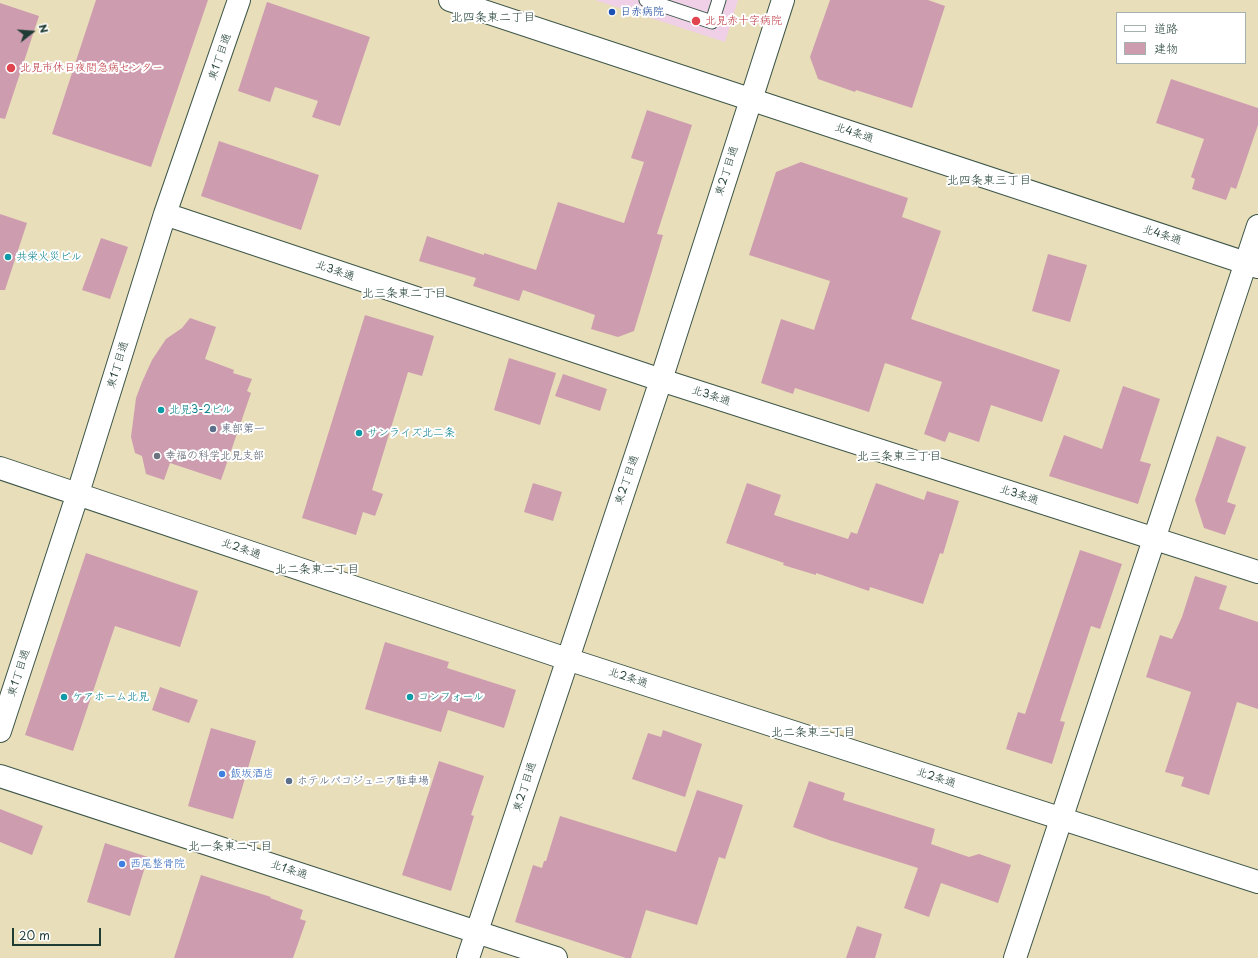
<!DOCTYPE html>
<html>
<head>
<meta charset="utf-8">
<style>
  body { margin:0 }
  #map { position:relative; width:1258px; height:958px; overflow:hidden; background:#e8deb9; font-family:"Playpen Sans","Klee One",sans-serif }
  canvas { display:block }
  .legend { position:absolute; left:1116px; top:12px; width:130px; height:52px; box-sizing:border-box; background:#fff; border:1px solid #a5b1ae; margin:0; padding:5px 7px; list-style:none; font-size:12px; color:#1f3d34 }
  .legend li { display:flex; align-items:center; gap:8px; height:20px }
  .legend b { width:20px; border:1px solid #a5b1ae }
  .north { position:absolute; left:12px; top:12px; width:40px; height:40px; -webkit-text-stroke:3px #fff; paint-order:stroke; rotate:73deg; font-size:11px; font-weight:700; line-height:16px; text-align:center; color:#1f3d34 }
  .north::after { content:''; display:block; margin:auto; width:14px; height:18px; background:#1f3d34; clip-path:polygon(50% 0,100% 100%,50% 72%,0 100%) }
  .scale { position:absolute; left:12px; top:928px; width:89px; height:18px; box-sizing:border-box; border:2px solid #1f3d34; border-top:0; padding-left:5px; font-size:12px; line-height:14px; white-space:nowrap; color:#1f3d34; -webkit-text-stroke:3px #fff; paint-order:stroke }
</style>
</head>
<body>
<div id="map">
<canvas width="1258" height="958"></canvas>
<ul class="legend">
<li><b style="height:5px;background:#fff"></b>道路</li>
<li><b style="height:11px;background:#cd9daf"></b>建物</li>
</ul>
<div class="north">N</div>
<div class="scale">20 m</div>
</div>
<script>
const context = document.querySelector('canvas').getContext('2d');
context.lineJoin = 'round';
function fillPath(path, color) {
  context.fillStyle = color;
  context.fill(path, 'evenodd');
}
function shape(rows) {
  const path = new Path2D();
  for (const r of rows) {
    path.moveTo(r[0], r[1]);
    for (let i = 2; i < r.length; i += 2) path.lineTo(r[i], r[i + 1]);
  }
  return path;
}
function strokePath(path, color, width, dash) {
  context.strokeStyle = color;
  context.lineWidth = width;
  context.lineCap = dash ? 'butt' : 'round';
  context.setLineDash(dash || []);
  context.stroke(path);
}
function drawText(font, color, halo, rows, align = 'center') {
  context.font = font + ' "Playpen Sans","Klee One",sans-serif';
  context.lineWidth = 4;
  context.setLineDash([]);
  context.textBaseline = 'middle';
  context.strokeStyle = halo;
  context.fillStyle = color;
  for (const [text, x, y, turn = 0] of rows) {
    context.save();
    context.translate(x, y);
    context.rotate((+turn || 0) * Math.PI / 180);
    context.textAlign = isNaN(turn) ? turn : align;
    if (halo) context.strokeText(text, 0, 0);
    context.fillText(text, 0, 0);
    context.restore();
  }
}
const built = shape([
  [595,0,738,0,725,42]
]);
const building = shape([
  [96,0,208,0,151,167,52,134],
  [830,0,928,0,945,6,912,108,856,90,855,92,818,79,810,57],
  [267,2,370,37,340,126,312,117,318,101,275,87,270,102,238,91],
  [0,3,39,16,5,119,0,118],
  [1171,79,1258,108,1258,125,1236,189,1231,187,1226,200,1192,189,1195,179,1191,177,1204,139,1156,123],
  [647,110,692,125,657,234,663,235,634,331,618,337,591,329,595,315,523,290,519,301,473,286,476,278,419,261,427,236,484,255,484,253,536,270,558,202,624,223,644,162,631,158],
  [219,141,319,175,301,230,201,196],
  [801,162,908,198,902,217,941,231,911,319,1060,370,1042,422,991,405,979,442,949,432,945,442,924,434,942,382,885,363,869,412,795,388,793,394,761,383,781,319,814,330,830,281,749,255,776,172],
  [0,214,27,223,5,290,0,290],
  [101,238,128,247,110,299,82,290],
  [1048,254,1087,265,1070,322,1032,311],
  [365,315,434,336,422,376,408,372,372,490,383,494,375,516,363,512,356,535,302,518],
  [190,318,216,327,205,359,234,370,233,373,252,379,247,391,251,393,221,480,170,463,164,480,146,474,142,456,135,453,131,437,136,398,142,382,152,360,166,339,182,328],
  [509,358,556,373,540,425,494,410],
  [563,374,607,389,600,411,555,396],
  [1123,386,1160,399,1140,461,1151,464,1138,504,1049,476,1064,435,1102,449],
  [1217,436,1246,447,1227,502,1236,505,1225,535,1204,528,1195,500],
  [533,483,562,492,553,521,524,512],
  [747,483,781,495,774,515,848,539,851,532,857,534,876,483,924,500,927,491,959,501,943,554,940,553,923,604,870,587,869,591,816,573,816,575,783,565,784,563,726,543],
  [1080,550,1122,564,1100,629,1091,626,1060,721,1065,722,1052,764,1006,749,1018,712,1025,714],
  [86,553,198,591,180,647,115,626,73,751,25,735],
  [1195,576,1227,586,1219,609,1258,622,1258,709,1237,702,1209,795,1181,786,1184,777,1165,772,1191,692,1146,677,1160,635,1172,639,1182,617],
  [385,642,449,662,447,668,516,690,504,728,448,710,441,732,365,709],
  [160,687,198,700,189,723,152,710],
  [211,728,256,741,233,819,188,806],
  [663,730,702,744,685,797,632,779,648,733,661,737],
  [439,761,484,776,471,815,474,816,451,891,402,875],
  [809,781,845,793,843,800,935,829,931,844,969,857,979,854,1011,865,998,903,941,883,929,917,904,908,918,868,829,840,793,827],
  [697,790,743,805,725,859,719,857,697,925,646,910,631,958,626,958,515,922,533,865,542,868,544,861,546,861,560,816,676,852],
  [0,809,43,826,32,855,0,842],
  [105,843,148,857,130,916,87,902],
  [201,875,271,897,270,898,303,910,300,919,306,921,293,958,174,958],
  [857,926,882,934,875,958,846,958]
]);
const service = shape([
  [646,0,712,22,719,0]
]);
const minor = shape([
  [165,214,661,380,1258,572],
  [0,468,567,659,1258,882],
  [0,731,78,493,165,214,239,0],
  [0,776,556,958],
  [468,958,661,380,783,0],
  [1015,958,1258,226]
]);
const tertiary = shape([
  [450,0,1258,267]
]);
const markers = [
  [612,12,4,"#1a4fb4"],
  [696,21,5,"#e0444e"],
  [11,68,5,"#e0444e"],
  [8,257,4,"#0f9aa8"],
  [161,410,4,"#0f9aa8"],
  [213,429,4,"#5c6f8a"],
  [359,433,4,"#0f9aa8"],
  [157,456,4,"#6b7280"],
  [64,697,4,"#0f9aa8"],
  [410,697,4,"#0f9aa8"],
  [222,774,4,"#3f7fe0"],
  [289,781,4,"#5c6f8a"],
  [122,864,4,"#3f7fe0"]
];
const transitNames = [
  ["日赤病院",620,12]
];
const healthNames = [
  ["北見赤十字病院",705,21],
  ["北見市休日夜間急病センター",20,68]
];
const streetNames = [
  ["東1丁目通",220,57,-71],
  ["北4条通",854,133,18],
  ["東2丁目通",727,171,-72],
  ["北4条通",1162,235,18],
  ["北3条通",335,271,19],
  ["東1丁目通",118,365,-73],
  ["北3条通",711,396,18],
  ["東2丁目通",627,480,-71],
  ["北3条通",1019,495,18],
  ["北2条通",241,549,19],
  ["東1丁目通",19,673,-72],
  ["北2条通",628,678,18],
  ["北2条通",936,778,18],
  ["東2丁目通",525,787,-72],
  ["北1条通",289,870,18]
];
const cultureNames = [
  ["共栄火災ビル",16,257],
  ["北見3-2ビル",169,410],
  ["サンライズ北二条",367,433],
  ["ケアホーム北見",72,697],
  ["コンフォール",418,697]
];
const serviceNames = [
  ["東部第一",221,429],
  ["ホテルパコジュニア駐車場",297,781]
];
const worshipNames = [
  ["幸福の科学北見支部",165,456]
];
const shopNames = [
  ["飯坂酒店",230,774],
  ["西尾整骨院",130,864]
];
const neighbourhoodNames = [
  ["北四条東二丁目",493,18],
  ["北四条東三丁目",989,181],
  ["北三条東二丁目",404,294],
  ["北三条東三丁目",899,457],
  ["北二条東二丁目",317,570],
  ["北二条東三丁目",813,733],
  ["北一条東二丁目",230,847]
];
fillPath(built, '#efd0e7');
fillPath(building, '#cd9daf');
strokePath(service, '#3d5548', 15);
strokePath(minor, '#3d5548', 24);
strokePath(tertiary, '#3d5548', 24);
strokePath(service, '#fff', 13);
strokePath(minor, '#fff', 22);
strokePath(tertiary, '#fff', 22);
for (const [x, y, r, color] of markers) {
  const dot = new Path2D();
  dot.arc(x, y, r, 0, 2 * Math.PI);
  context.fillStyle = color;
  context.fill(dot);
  strokePath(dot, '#fff', 1.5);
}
drawText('11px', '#164399', '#fff', transitNames, 'left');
drawText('11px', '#be3a42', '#fff', healthNames, 'left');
drawText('11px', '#1f3d34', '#fff', streetNames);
drawText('11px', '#0d838f', '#fff', cultureNames, 'left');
drawText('11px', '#4e5e75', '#fff', serviceNames, 'left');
drawText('11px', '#5b616d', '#fff', worshipNames, 'left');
drawText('11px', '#366cbe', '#fff', shopNames, 'left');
drawText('12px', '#1f3d34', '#fff', neighbourhoodNames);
</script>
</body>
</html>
